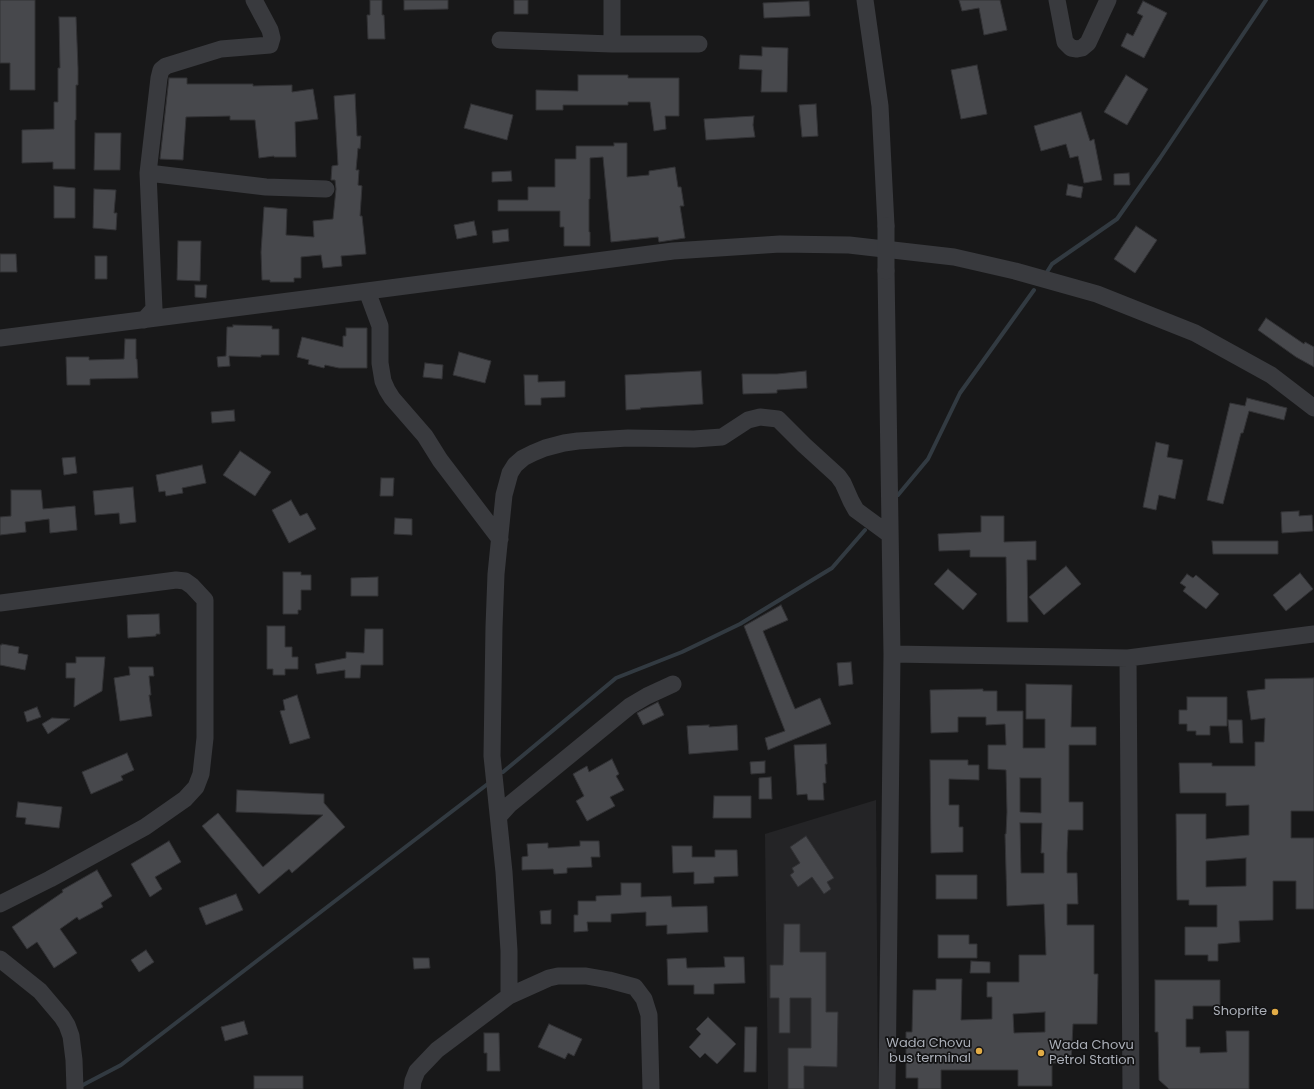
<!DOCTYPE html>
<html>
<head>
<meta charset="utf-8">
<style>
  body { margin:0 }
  canvas { display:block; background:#181819 }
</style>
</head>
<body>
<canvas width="1314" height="1089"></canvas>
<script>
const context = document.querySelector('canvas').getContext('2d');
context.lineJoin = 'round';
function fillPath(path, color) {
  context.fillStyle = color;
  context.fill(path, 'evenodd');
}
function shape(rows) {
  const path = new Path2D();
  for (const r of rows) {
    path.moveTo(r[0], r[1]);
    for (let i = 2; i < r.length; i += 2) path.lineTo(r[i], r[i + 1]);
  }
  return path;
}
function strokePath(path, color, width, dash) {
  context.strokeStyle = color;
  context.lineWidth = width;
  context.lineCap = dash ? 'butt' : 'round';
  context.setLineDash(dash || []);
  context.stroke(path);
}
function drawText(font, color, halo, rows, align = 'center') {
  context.font = font + ' Poppins,sans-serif';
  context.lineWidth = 3.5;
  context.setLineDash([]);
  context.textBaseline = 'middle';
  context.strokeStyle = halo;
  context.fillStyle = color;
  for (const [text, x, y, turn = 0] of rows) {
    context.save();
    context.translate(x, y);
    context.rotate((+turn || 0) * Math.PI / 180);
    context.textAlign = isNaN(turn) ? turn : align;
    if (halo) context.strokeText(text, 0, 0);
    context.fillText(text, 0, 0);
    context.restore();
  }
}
const built = shape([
  [876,800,878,1089,768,1089,765,834]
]);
const stream = shape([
  [1047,272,1052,264,1117,219,1160,158,1266,0],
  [898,495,928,459,960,393,1034,290],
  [503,772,616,678,682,652,740,624,832,568,865,530],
  [79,1087,121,1065,489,783]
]);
const building = shape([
  [0,0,35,0,35,90,10,90,10,63,0,63,0,0],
  [370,0,382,0,382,15,384,15,385,39,368,39,367,15,370,15,370,0],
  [404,0,448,0,448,9,404,10,404,0],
  [514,0,528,0,528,14,514,14,514,0],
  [959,0,1000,0,1007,30,984,35,979,8,962,11,959,0],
  [809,1,810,16,764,18,763,3,809,1],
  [1143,1,1167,13,1144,58,1121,46,1127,33,1133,36,1143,16,1137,13,1143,1],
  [59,17,76,17,78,68,78,85,76,85,76,120,75,120,75,169,53,169,53,162,22,163,22,130,54,129,54,102,58,102,58,68,60,68,59,17],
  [762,47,788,48,787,92,761,92,762,70,739,69,740,55,762,56,762,47],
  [977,65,987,114,961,119,951,70,977,65],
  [578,75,628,75,628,78,679,78,679,116,665,116,666,129,654,131,650,102,628,102,628,105,563,105,563,110,536,110,536,90,578,91,578,75],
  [1126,75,1148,89,1127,125,1104,112,1126,75],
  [169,78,187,78,187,84,253,84,253,86,292,85,292,92,313,89,318,119,295,122,296,157,274,157,274,156,259,158,255,120,230,120,230,116,186,117,183,160,160,159,169,78],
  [355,94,357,136,361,136,360,149,358,148,356,170,359,170,358,185,362,186,360,216,362,216,366,254,341,256,342,266,323,268,321,255,301,257,301,278,294,278,294,282,270,282,270,280,262,280,261,252,264,207,287,209,286,235,314,237,313,221,333,219,336,189,335,180,331,180,332,166,338,165,334,96,355,94],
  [471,104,513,115,507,140,464,128,471,104],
  [816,104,818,136,802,137,799,105,816,104],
  [1081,112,1090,141,1094,139,1102,180,1084,183,1078,156,1070,158,1066,144,1041,151,1034,126,1081,112],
  [754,116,753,125,755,137,706,140,704,119,754,116],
  [95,133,121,133,120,170,94,170,95,133],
  [614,143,627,143,627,177,649,175,649,171,675,167,678,187,681,187,684,206,680,206,685,238,659,242,658,237,611,242,603,157,590,158,590,199,589,199,589,232,590,232,590,246,564,246,564,227,560,227,560,211,498,211,498,200,528,200,528,187,555,187,555,159,576,159,576,146,614,146,614,143],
  [511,171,512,181,492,182,492,172,511,171],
  [1129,173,1130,185,1114,185,1114,174,1129,173],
  [1068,184,1083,187,1081,198,1066,195,1068,184],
  [54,186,75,188,75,218,54,218,54,186],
  [94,189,116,190,114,213,117,213,116,230,93,228,94,189],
  [474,221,477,235,457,239,454,225,474,221],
  [1136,226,1157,240,1135,273,1114,259,1136,226],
  [508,229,509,241,493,243,492,231,508,229],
  [178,241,201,241,200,281,177,280,178,241],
  [0,254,16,254,17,272,0,272,0,254],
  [95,256,107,256,107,279,95,279,95,256],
  [195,285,207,285,206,298,195,297,195,285],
  [1266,318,1304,344,1305,342,1314,347,1314,367,1296,357,1258,330,1266,318],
  [233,325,272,326,272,329,279,329,279,355,261,355,261,357,229,356,230,366,218,367,217,357,226,356,227,327,233,327,233,325],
  [346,328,367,328,367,368,339,368,325,365,324,368,308,364,309,360,297,357,302,337,343,347,343,336,346,336,346,328],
  [125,339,136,339,136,359,137,359,138,378,90,379,90,385,67,385,66,357,89,357,89,360,124,359,125,339],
  [459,352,491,361,485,383,453,375,459,352],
  [425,363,443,365,442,379,423,377,425,363],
  [701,371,703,404,640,408,641,409,626,410,625,375,701,371],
  [806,371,807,388,777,390,777,393,743,394,742,374,777,374,806,371],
  [524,375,538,375,538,382,565,381,565,397,541,398,541,405,525,405,524,375],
  [1247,398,1287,408,1284,420,1249,411,1243,433,1241,433,1223,504,1207,500,1230,403,1245,406,1247,398],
  [234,410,235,421,212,423,211,412,234,410],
  [1156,442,1169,445,1167,457,1183,460,1175,499,1159,495,1156,510,1143,507,1156,442],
  [240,451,271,472,255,496,223,475,240,451],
  [75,457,77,473,64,475,62,458,75,457],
  [202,465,206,483,182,488,183,493,166,496,165,491,159,492,156,475,202,465],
  [381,478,394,478,393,496,380,496,381,478],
  [133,487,136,522,120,524,119,513,95,515,93,491,133,487],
  [11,490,41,490,43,509,75,506,77,530,50,533,49,519,25,522,26,532,0,535,0,517,11,516,11,490],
  [291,500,300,516,307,513,316,529,289,543,272,510,291,500],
  [1299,511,1299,516,1312,515,1313,531,1282,533,1281,512,1299,511],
  [981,516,1004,516,1004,542,1036,541,1036,560,1027,560,1028,622,1007,622,1006,557,970,557,970,550,939,551,938,534,981,532,981,516],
  [395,518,412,519,412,535,394,534,395,518],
  [1212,541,1278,541,1278,554,1213,554,1212,541],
  [1066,566,1081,584,1044,615,1029,597,1066,566],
  [948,569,977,594,963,610,934,584,948,569],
  [283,572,301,572,301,575,311,575,311,590,301,590,301,610,298,610,298,614,283,614,283,572],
  [1300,573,1313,589,1286,611,1273,595,1300,573],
  [1187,574,1193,578,1196,575,1219,594,1206,609,1183,591,1186,587,1180,583,1187,574],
  [378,577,378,596,351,596,351,578,378,577],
  [781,605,788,620,763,631,795,709,820,698,831,724,768,750,765,738,785,731,744,626,781,605],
  [159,614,160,634,156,634,156,636,128,638,127,615,159,614],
  [267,626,285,626,285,647,292,647,292,657,298,657,298,669,285,669,285,675,273,675,273,669,267,669,267,626],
  [365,629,383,629,383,665,361,665,360,678,345,678,345,670,317,674,315,664,346,658,346,652,364,653,365,629],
  [2,644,19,647,18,653,28,655,25,670,0,665,0,645,2,645,2,644],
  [76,657,105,657,102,691,74,707,75,678,66,678,66,663,76,663,76,657],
  [851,662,853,684,839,686,837,663,851,662],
  [129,667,153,667,154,676,149,676,151,695,149,695,152,716,120,721,114,678,130,675,129,667],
  [1314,678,1314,811,1291,811,1291,838,1314,838,1314,909,1296,909,1296,881,1273,881,1273,920,1239,921,1240,942,1218,944,1218,961,1208,961,1208,955,1185,955,1185,927,1217,927,1217,905,1189,905,1189,900,1177,900,1176,814,1206,814,1206,839,1249,835,1249,805,1226,806,1226,793,1180,793,1179,763,1212,763,1212,766,1255,766,1255,742,1264,742,1265,718,1251,720,1247,691,1265,689,1265,679,1314,678],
  [1246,858,1246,886,1206,887,1206,861,1246,858],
  [1026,684,1072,685,1071,727,1096,727,1096,745,1069,745,1069,802,1083,802,1083,830,1068,830,1067,853,1067,873,1077,873,1078,904,1067,904,1067,925,1094,925,1094,974,1098,974,1097,1024,1073,1024,1071,1063,1052,1063,1052,1086,1018,1086,1018,1070,941,1070,941,1089,918,1089,918,1078,906,1078,906,1032,912,1032,913,990,936,990,936,979,962,979,961,1020,992,1019,992,997,987,997,987,982,1019,982,1019,955,1046,955,1044,904,1007,906,1005,834,1006,834,1007,812,1006,770,988,769,988,745,1006,745,1005,724,986,725,986,717,958,717,958,732,931,733,930,690,983,689,983,691,997,691,997,711,1023,711,1023,748,1045,748,1045,719,1026,719,1026,684],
  [1020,778,1041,778,1041,813,1020,812,1020,778],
  [1020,823,1042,823,1041,853,1044,853,1044,873,1021,873,1020,823],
  [1045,1012,1045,1032,1014,1033,1013,1014,1045,1012],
  [297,695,310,738,290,744,280,711,285,710,283,700,297,695],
  [1187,697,1227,697,1227,726,1210,726,1210,735,1196,735,1196,731,1187,731,1187,724,1179,724,1179,710,1187,710,1187,697],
  [658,702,664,715,643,725,637,713,658,702],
  [37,707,41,717,27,722,24,712,37,707],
  [52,718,70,719,48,734,42,724,52,718],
  [1228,720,1242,720,1243,743,1230,743,1228,720],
  [709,725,709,727,737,725,738,750,689,754,687,726,709,725],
  [826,744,827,764,825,764,826,783,823,783,824,800,808,800,807,794,797,795,794,745,826,744],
  [127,753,134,770,121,776,123,780,91,794,82,772,127,753],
  [612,759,619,774,616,776,624,790,610,797,615,806,587,821,576,801,584,796,573,774,587,766,589,772,612,759],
  [930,760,968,760,968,765,979,765,979,780,949,779,949,805,959,805,959,827,963,827,963,852,931,853,930,760],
  [765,761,765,773,751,774,750,762,765,761],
  [771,777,772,799,759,799,759,778,771,777],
  [237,790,324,794,324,803,345,827,292,873,289,869,259,894,202,826,218,813,263,867,323,815,236,812,237,790],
  [714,796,751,796,751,818,713,818,714,796],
  [18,802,62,807,59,828,25,824,26,818,16,817,18,802],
  [806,836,834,878,827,882,831,889,824,894,812,877,798,887,790,875,794,872,792,868,800,863,790,847,806,836],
  [169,841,181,862,155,877,162,889,150,897,131,864,169,841],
  [580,841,599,841,600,857,591,857,592,867,567,868,567,873,554,874,553,869,522,870,522,857,528,856,527,844,548,843,548,848,580,846,580,841],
  [672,846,692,846,692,857,715,857,715,850,737,850,738,876,714,877,714,883,694,884,694,872,673,873,672,846],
  [97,870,112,896,101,903,103,907,79,920,77,917,60,929,77,953,54,968,37,942,27,949,12,927,63,892,62,890,97,870],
  [936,875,977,875,977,899,936,899,936,875],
  [621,883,641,883,641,897,671,896,672,907,707,906,708,932,667,934,667,925,646,926,646,912,611,914,611,922,587,922,588,931,574,932,574,915,578,915,578,901,596,901,596,896,621,895,621,883],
  [236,894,243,910,206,925,199,908,236,894],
  [551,910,551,924,541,924,540,911,551,910],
  [784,924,800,924,800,952,826,952,826,1012,838,1012,837,1067,804,1066,804,1089,788,1089,788,1048,811,1048,811,998,790,998,790,1033,779,1033,779,998,770,998,770,965,783,965,784,924],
  [938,935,969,935,969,944,977,944,977,958,938,958,938,935],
  [146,950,154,962,139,972,131,960,146,950],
  [724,957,744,957,745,983,714,984,714,994,694,994,694,985,668,985,667,959,686,958,687,968,725,967,724,957],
  [413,958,429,958,430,968,414,969,413,958],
  [971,961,990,962,990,973,970,973,971,961],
  [1155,980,1220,980,1220,1006,1193,1006,1193,1019,1186,1019,1186,1047,1200,1047,1200,1053,1227,1052,1226,1031,1249,1031,1249,1089,1169,1089,1159,1080,1158,1032,1155,1032,1155,980],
  [708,1017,736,1044,717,1064,705,1053,700,1058,689,1047,701,1034,696,1029,708,1017],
  [244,1021,248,1034,225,1041,221,1027,244,1021],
  [549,1024,582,1039,574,1056,568,1053,565,1059,538,1047,549,1024],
  [745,1027,757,1027,756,1072,744,1072,745,1027],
  [484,1033,499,1033,500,1071,487,1071,487,1053,484,1053,484,1033],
  [254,1076,303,1076,303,1089,254,1089,254,1076]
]);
const minor = shape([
  [612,0,612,44],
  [865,0,880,106,886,226],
  [1057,0,1065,42,1071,48,1077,49,1082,48,1088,43,1108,0],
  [500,40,612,44,699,44],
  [148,173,266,187,326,189],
  [886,271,892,654,887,1089],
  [367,291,380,326,380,363,383,381,387,390,392,398,425,436,440,460,500,539],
  [144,320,154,309,148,173,159,78,161,70,166,66,221,49,270,45,272,38,270,30,254,0],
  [0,338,367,291,673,251,780,244,849,245,954,257,1015,271,1097,294,1195,333,1271,375,1314,408],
  [0,603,176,580,185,581,192,586,205,600,205,738,201,774,196,787,185,799,145,827,50,879,0,904],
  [892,654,1128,658,1314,634],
  [1128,658,1131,1089],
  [499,816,509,805,630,706,647,696,673,684],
  [0,959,40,991,62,1017,67,1025,71,1036,74,1060,75,1089],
  [509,996,509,951,504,872,492,756,494,627,496,574,504,495,510,473,515,465,523,458,533,453,545,448,564,443,578,441,628,438,694,439,722,437,748,420,760,417,778,419,804,445,838,476,843,483,851,501,856,510,890,535],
  [412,1089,413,1081,417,1071,437,1050,509,996,549,978,558,976,586,976,609,980,635,987,644,999,649,1015,651,1089]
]);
const minorBridge = shape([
  [886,226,886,271]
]);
const markers = [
  [1275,1012,4,"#e2ac46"],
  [979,1051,4,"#e2ac46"],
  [1041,1053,4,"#e2ac46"]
];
const poiNames = [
  ["Shoprite",1267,1012],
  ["Wada Chovu",971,1044],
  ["bus terminal",971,1059],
  ["Wada Chovu",1049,1046,"left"],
  ["Petrol Station",1049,1061,"left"]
];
fillPath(built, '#242426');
strokePath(stream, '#323a41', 4);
fillPath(building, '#47484c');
strokePath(building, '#323235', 1);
strokePath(minor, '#393a3e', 17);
strokePath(minorBridge, '#393a3e', 17);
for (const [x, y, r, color] of markers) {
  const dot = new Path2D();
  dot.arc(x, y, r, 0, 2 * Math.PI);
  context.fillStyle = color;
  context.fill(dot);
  strokePath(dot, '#131314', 1.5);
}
drawText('13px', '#abafb8', '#131314', poiNames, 'right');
</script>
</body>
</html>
